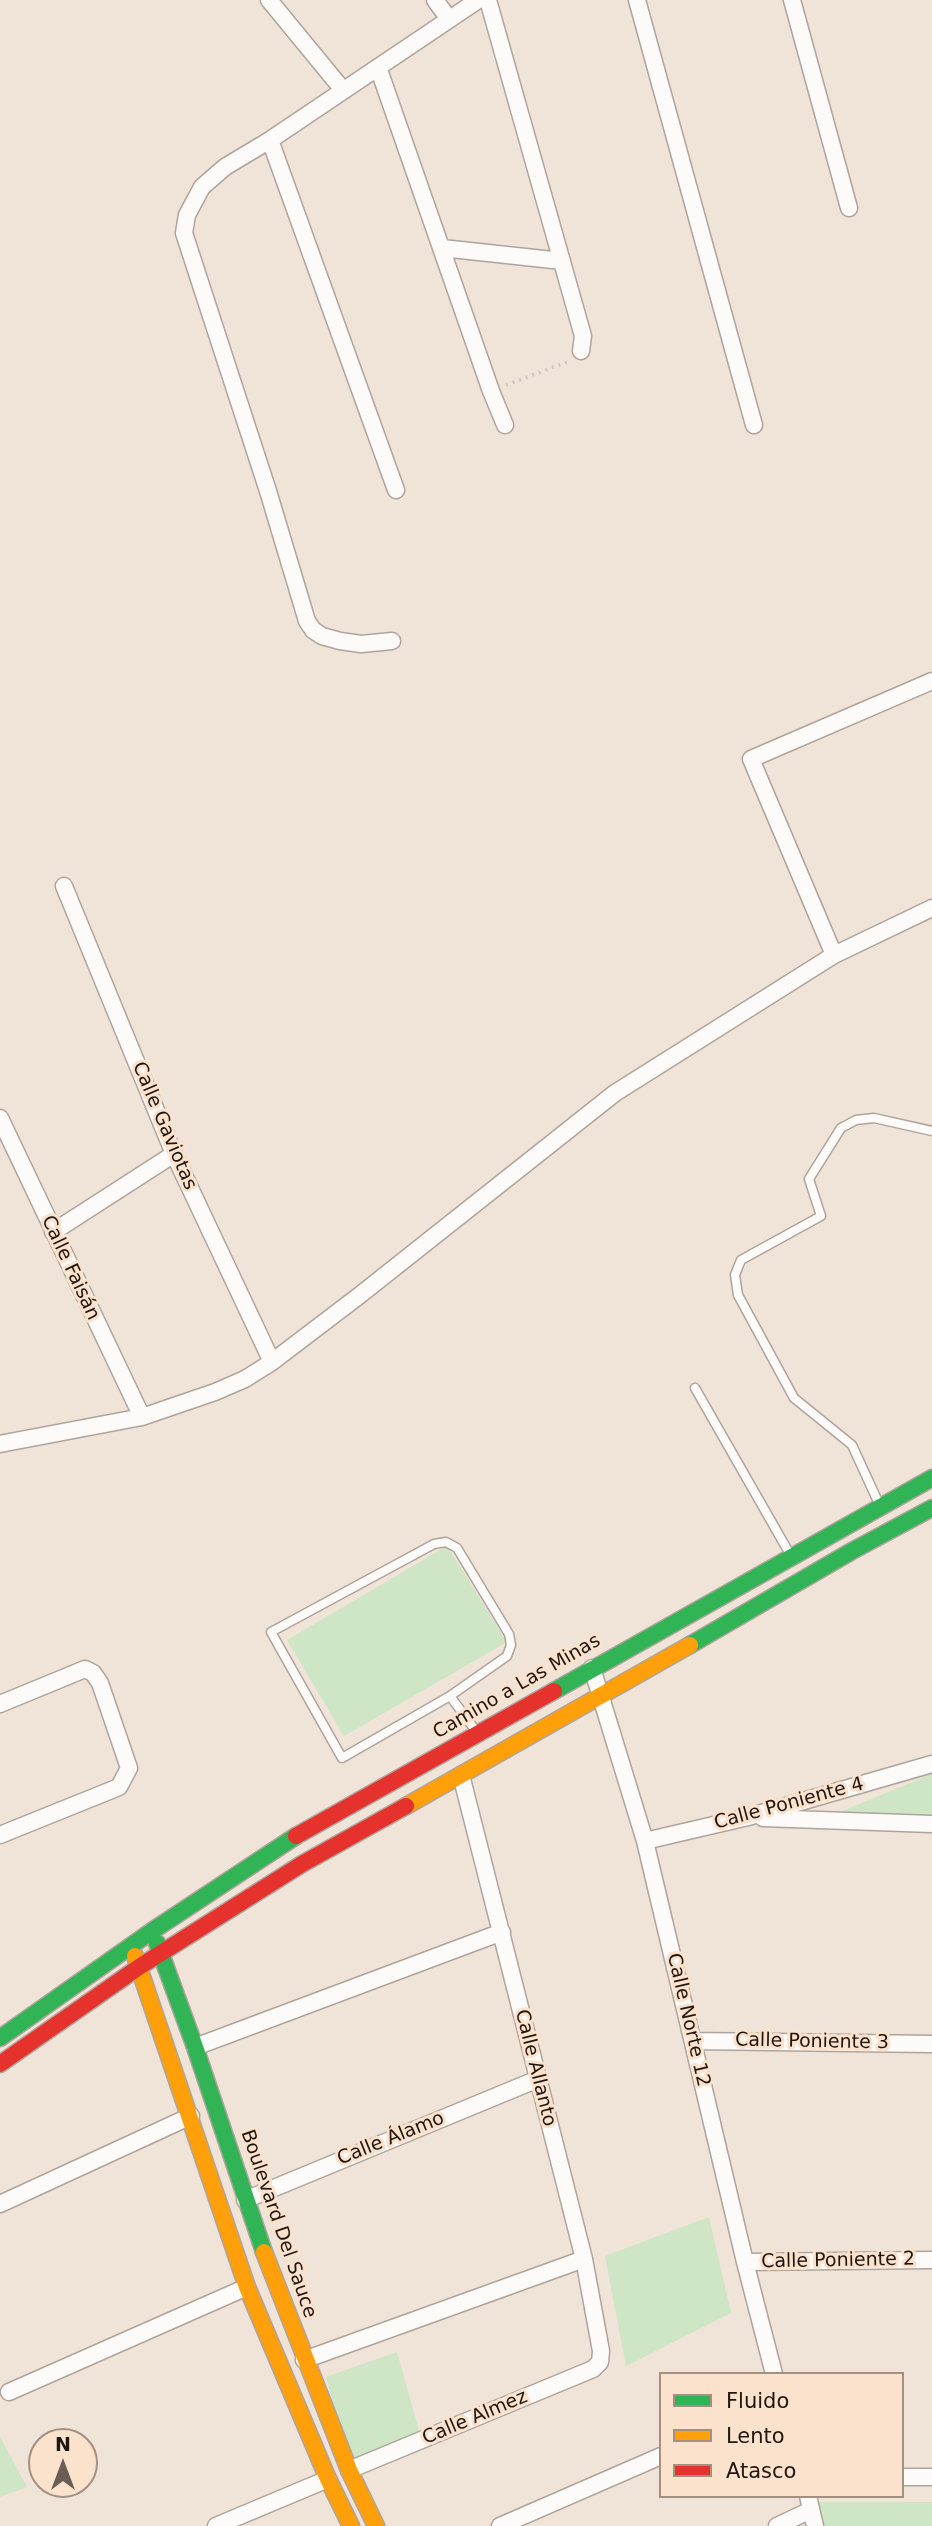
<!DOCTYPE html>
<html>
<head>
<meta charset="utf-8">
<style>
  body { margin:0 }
  #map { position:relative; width:932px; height:2526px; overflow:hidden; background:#f0e3d8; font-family:"DejaVu Sans",sans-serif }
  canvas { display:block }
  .legend { position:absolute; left:659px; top:2372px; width:245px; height:126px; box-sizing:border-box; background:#fbe2cd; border:2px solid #a39081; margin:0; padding:9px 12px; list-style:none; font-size:21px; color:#1f160f }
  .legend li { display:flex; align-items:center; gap:14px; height:35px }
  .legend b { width:35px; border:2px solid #a39081 }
  .north { position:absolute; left:28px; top:2428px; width:70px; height:70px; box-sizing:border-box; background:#fbe2cd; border:2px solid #a39081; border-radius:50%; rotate:0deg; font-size:19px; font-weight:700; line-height:28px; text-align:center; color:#1f160f }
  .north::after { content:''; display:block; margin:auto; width:24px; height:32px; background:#685e55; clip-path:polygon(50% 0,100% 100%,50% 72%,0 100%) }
</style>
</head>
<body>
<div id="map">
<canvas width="932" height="2526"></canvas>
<ul class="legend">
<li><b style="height:9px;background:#30b455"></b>Fluido</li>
<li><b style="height:9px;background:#ff9f0a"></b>Lento</li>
<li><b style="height:9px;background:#e5322d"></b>Atasco</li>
</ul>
<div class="north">N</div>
</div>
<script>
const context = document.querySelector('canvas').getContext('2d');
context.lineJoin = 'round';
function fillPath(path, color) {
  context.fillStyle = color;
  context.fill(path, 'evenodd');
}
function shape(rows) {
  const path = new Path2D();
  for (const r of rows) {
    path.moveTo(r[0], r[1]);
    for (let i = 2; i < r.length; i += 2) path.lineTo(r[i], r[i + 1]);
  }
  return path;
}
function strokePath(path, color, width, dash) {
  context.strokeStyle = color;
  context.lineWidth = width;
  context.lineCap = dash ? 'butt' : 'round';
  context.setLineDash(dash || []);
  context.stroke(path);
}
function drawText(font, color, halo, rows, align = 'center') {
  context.font = font + ' "DejaVu Sans",sans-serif';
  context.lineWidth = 6;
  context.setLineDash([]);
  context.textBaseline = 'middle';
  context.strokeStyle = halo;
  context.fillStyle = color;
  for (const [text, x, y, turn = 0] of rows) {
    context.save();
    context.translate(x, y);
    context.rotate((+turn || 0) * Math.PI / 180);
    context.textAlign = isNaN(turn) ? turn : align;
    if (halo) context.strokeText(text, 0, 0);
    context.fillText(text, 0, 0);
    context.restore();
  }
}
const green = shape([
  [447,1546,507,1642,344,1736,287,1640],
  [932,1774,932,1815,830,1816],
  [709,2217,731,2313,626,2366,605,2256],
  [397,2352,419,2431,349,2463,326,2377],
  [0,2437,27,2487,0,2497],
  [819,2502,932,2502,932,2526,824,2526]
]);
const path = shape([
  [506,385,567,362]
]);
const lane = shape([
  [695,1388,791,1556],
  [880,1506,852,1445,794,1398,738,1295,735,1275,741,1260,821,1216,809,1179,841,1128,856,1120,874,1118,932,1131],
  [450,1696,507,1656,511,1645,509,1634,457,1548,446,1542,434,1544,271,1632,342,1758,450,1696,476,1731]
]);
const street = shape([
  [269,0,343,90],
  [435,0,449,19],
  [488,0,583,336,581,351],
  [637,0,754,425],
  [792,0,849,208],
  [378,67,491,391,505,425],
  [270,140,396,490],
  [442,248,562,261],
  [392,641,361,644,340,641,322,636,313,630,307,621,268,491,184,233,187,215,202,187,225,167,270,140,478,0],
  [64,886,174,1154,272,1362],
  [834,955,751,759,932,681],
  [0,1118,142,1417],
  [53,1232,174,1154],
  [0,1444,142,1417,215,1392,245,1379,272,1362,360,1295,615,1093,834,955,932,908],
  [592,1668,645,1841,745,2262,774,2374],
  [0,1704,85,1669,93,1673,100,1683,129,1768,119,1787,0,1835],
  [763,1818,932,1824],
  [645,1841,748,1817,932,1764],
  [693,2041,932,2044],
  [195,2047,502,1932],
  [245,2200,538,2079],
  [0,2204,191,2116],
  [745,2262,932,2260],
  [304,2360,584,2259],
  [9,2392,247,2287],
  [349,2470,593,2369,600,2362,601,2351,584,2259,461,1775],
  [902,2477,932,2477],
  [808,2496,815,2526],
  [216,2526,328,2479],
  [500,2526,661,2456],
  [777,2526,811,2510]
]);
const fast = shape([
  [690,1645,852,1551,932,1508],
  [554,1691,932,1478],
  [157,1943,195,2047,264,2252],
  [0,2038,152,1931,296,1836]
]);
const slow = shape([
  [406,1806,690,1645],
  [135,1956,247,2287,328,2479,351,2526],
  [264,2252,349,2470,376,2526]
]);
const jam = shape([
  [296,1836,554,1691],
  [0,2064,139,1967,302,1864,406,1806]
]);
const streetNames = [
  ["Calle Gaviotas",164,1126,67],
  ["Calle Faisán",70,1268,65],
  ["Camino a Las Minas",517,1687,-30],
  ["Calle Poniente 4",789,1804,-15],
  ["Calle Norte 12",688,2020,77],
  ["Calle Poniente 3",812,2042,1],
  ["Calle Allanto",535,2068,76],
  ["Calle Álamo",391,2139,-22],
  ["Boulevard Del Sauce",278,2224,71],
  ["Calle Poniente 2",838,2261,-1],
  ["Calle Almez",475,2418,-23]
];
fillPath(green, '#cee5c6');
strokePath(lane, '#afa49c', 11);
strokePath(street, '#afa49c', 19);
strokePath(fast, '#afa49c', 19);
strokePath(slow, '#afa49c', 19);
strokePath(jam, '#afa49c', 19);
strokePath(path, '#ccc7c3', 3.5, [2, 5]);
strokePath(lane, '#fdfbf9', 8);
strokePath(street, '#fdfbf9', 16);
strokePath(fast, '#30b455', 16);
strokePath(slow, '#ff9f0a', 16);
strokePath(jam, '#e5322d', 16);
drawText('19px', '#1f160f', '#fbe2cd', streetNames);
</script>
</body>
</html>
